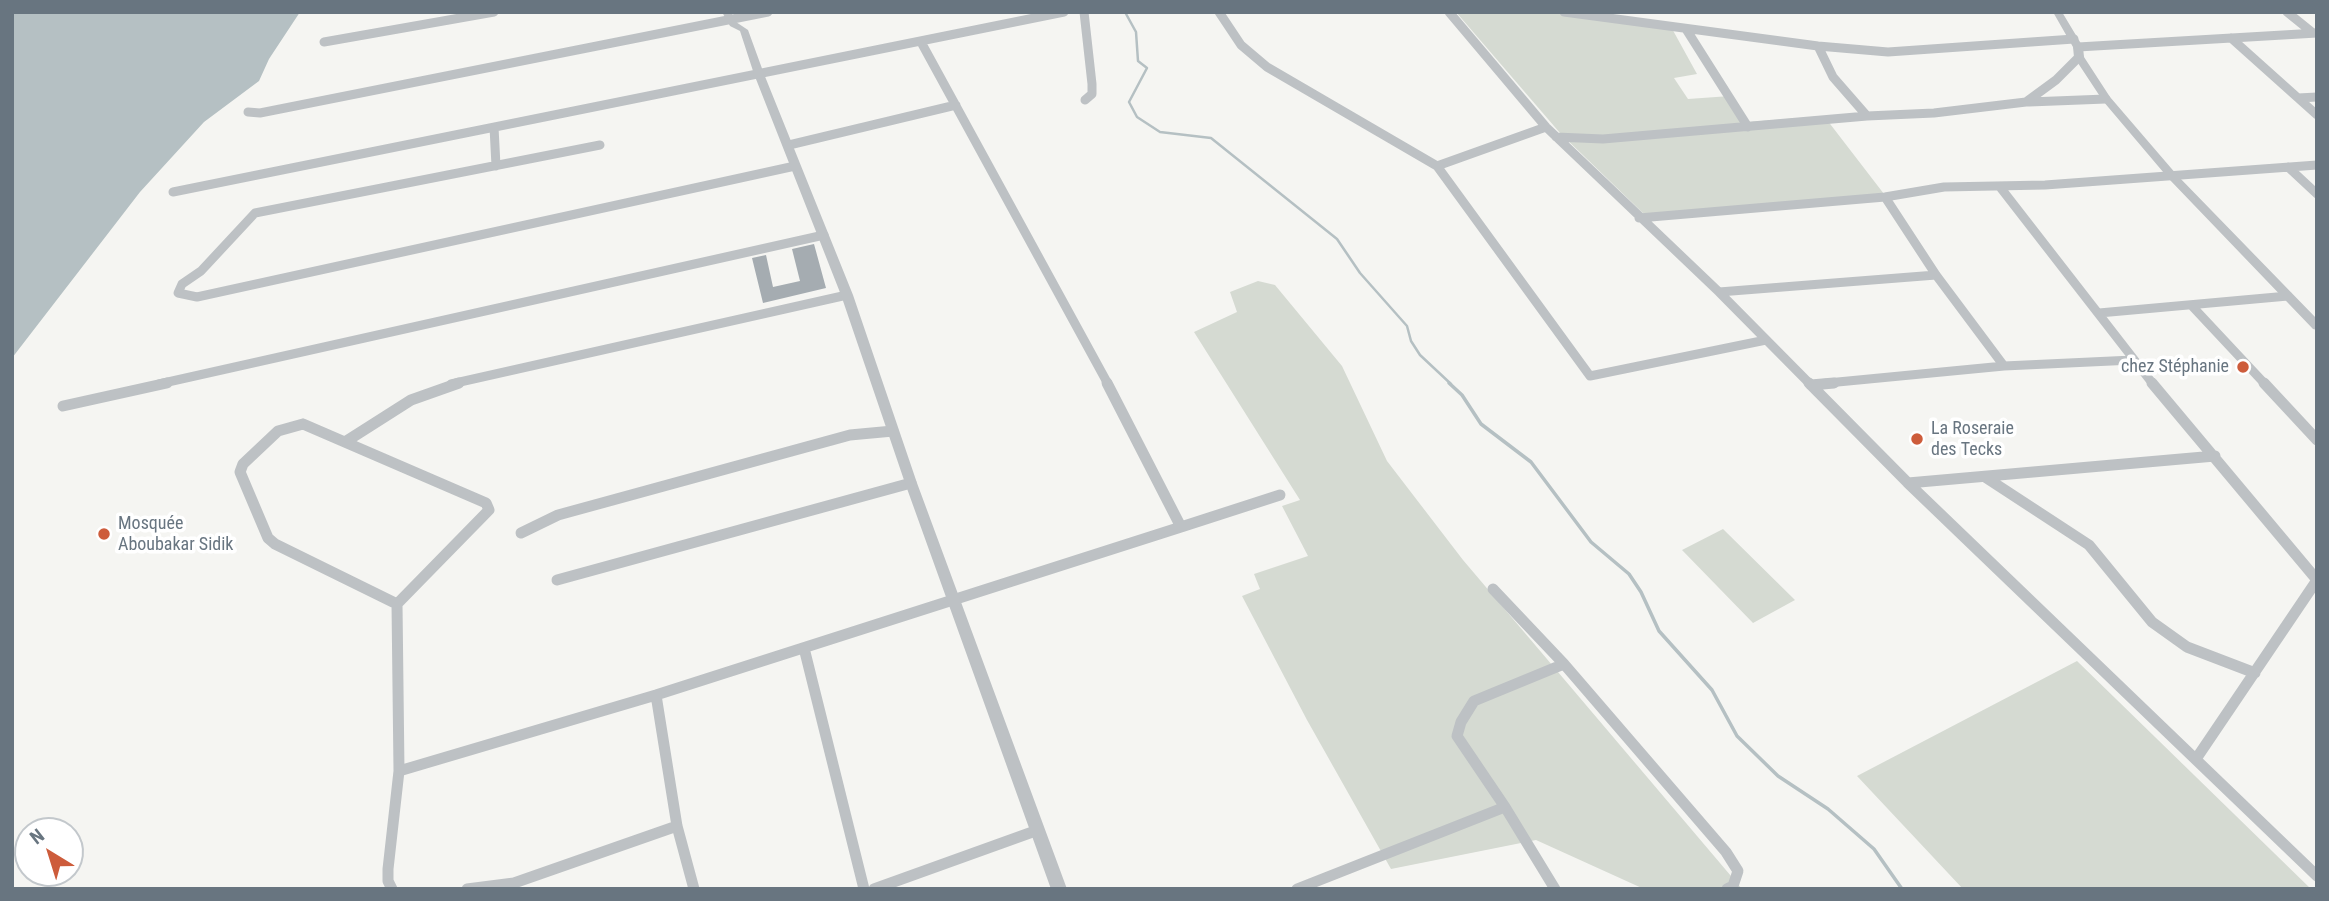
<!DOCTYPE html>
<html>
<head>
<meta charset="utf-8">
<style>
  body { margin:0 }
  #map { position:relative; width:2329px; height:901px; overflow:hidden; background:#f5f5f2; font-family:"Roboto Condensed",sans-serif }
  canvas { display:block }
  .frame { position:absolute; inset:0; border:14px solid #687580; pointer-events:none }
  .north { position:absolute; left:14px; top:817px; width:70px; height:70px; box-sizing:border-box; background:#fff; border:2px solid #c3c8cc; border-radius:50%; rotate:322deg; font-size:19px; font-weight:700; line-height:28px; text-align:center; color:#687580 }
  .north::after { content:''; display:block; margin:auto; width:24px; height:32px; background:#cd5c3b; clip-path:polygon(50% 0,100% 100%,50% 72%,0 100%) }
</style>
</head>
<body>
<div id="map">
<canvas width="2329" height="901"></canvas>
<div class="frame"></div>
<div class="north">N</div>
</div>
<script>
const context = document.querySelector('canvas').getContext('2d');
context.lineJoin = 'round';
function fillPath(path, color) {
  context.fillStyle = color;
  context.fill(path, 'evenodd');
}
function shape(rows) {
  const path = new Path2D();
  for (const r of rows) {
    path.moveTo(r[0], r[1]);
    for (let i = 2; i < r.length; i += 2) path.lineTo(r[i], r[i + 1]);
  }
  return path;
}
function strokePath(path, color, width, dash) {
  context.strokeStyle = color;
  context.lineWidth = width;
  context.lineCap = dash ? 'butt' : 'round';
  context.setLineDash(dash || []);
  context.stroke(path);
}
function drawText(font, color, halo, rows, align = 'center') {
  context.font = font + ' "Roboto Condensed",sans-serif';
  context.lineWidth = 7;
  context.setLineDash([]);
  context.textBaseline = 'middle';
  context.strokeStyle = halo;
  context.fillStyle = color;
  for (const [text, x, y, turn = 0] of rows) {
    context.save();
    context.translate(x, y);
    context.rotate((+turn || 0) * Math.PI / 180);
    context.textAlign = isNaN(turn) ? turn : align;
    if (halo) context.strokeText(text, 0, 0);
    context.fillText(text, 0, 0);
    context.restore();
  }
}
const green = shape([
  [1456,12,1570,12,1670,25,1697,74,1674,78,1688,99,1730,96,1748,122,1824,116,1884,194,1644,214,1560,133],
  [1258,281,1275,285,1342,366,1387,461,1463,560,1742,889,1644,889,1536,840,1391,869,1307,720,1242,596,1260,589,1254,574,1308,556,1282,506,1300,500,1194,332,1237,312,1230,292],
  [1723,529,1795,600,1753,623,1682,550],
  [2077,661,2311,889,1963,889,1857,776]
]);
const water = shape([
  [12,12,300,12,269,59,259,81,204,122,140,192,12,358]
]);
const streamFar1 = shape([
  [1125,12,1136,32,1138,61,1147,68,1129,102,1137,117,1160,132,1211,138,1337,239,1360,273,1407,326,1411,341,1420,355,1451,384]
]);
const stream = shape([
  [1449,383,1462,395,1481,424,1531,462,1591,542,1629,574,1641,592,1659,631,1712,690,1737,736,1778,776,1828,809,1874,849,1902,889]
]);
const building = shape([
  [814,244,826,288,763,303,752,258,766,255,773,287,800,281,792,249]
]);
const minorFar1 = shape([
  [1084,12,1092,84,1092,94,1085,100],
  [1219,12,1241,45,1267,67,1437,166,1590,376,1766,340],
  [1449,12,1546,127,1719,292,1810,384],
  [1564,12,1818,46,1888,52,2074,39],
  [2287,12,2313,33],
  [1686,29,1748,127],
  [2231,38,2317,115],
  [324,42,494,12],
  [921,42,1108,384],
  [1818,46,1833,77,1867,116],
  [2078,47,2317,33],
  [2298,98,2317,97],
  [2029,102,2106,99],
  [248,112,260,113,768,12],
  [494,127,496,166],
  [1556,137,1603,139,1867,116,1934,113,2026,102,2056,80,2079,57],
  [600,145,255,213,201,271,182,284,178,293,197,297,795,166],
  [789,145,956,105],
  [1437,166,1546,127],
  [2288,167,2317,194],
  [2000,187,2153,384],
  [173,192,1064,12],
  [1885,197,1936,275,2004,366],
  [1639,218,1885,197,1944,187,2045,185,2317,165],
  [1719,292,1936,275],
  [2192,306,2265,384],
  [2099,313,2288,296],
  [159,384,824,235],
  [451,384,847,295],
  [1817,384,2004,366,2133,360]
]);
const minor = shape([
  [1107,383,1181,527,1280,495],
  [1809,383,1908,483,2317,876],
  [2152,383,2317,580],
  [2264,383,2317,440],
  [1811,385,1834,383],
  [63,406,167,383],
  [303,424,486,503,489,510,397,604,275,544,268,538,240,472,243,464,278,431,303,424],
  [345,442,411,400,459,383],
  [1985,477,2089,545,2152,622,2187,647,2255,673],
  [1908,483,2215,456],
  [521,533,558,515,850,435,893,431],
  [557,580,911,483],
  [1493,589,1564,664,1726,852,1738,871,1733,886,1727,889],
  [804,648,864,889],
  [656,695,677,826,694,889],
  [2196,759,2317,580],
  [399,771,656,695,1181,527],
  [392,889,388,881,388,869,399,771,397,604],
  [467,889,514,883,677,826],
  [874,889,1038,830],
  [1297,889,1505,807],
  [1555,889,1505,807,1457,736,1461,722,1474,701,1564,664]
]);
const tertiary = shape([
  [722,12,731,12,736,22,748,30,764,74,853,295,917,483,1067,889,1051,889,905,483,841,295,754,74,740,31,730,26,722,12],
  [2053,12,2062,12,2083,47,2084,57,2110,97,2177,175,2317,319,2317,330,2313,329,2169,179,2103,101,2074,57,2073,47,2053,12]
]);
const markers = [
  [2243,367,7,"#cd5c3b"],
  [1917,439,7,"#cd5c3b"],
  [104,534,7,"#cd5c3b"]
];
const poiNames = [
  ["chez Stéphanie",2229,367,"right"],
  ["La Roseraie",1931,429],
  ["des Tecks",1931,450],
  ["Mosquée",118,524],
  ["Aboubakar Sidik",118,545]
];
fillPath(green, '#d5dad2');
fillPath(water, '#b5c0c3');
strokePath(streamFar1, '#b5c0c3', 2.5);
strokePath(stream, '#b5c0c3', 3.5);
fillPath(building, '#a5acb1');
strokePath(minorFar1, '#bdc1c4', 9);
strokePath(minor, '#bdc1c4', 11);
fillPath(tertiary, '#bdc1c4');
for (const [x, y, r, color] of markers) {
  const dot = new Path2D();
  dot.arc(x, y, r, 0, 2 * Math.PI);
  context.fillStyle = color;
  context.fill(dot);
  strokePath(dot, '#fff', 2.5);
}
drawText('18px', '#687580', '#fff', poiNames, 'left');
</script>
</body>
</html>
